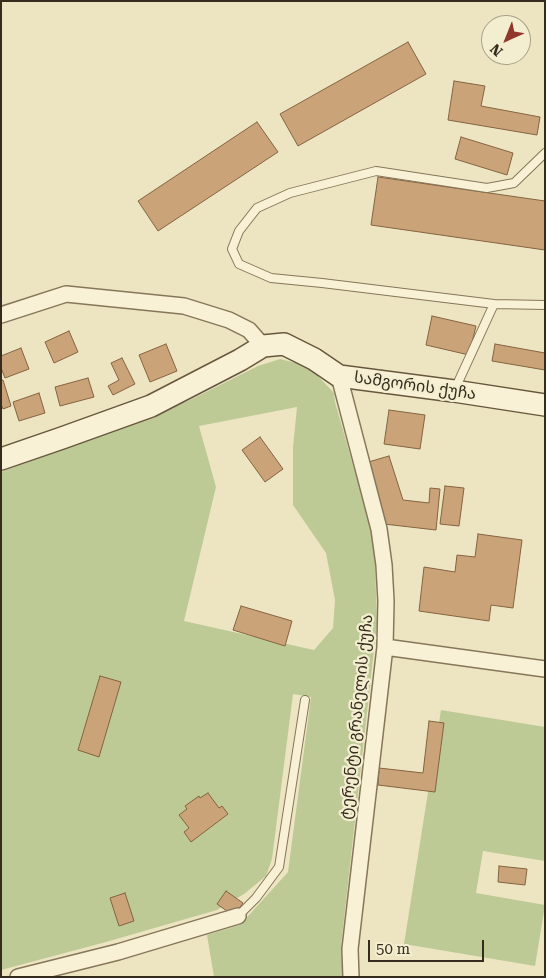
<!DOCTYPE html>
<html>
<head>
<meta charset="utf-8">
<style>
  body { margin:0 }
  #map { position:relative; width:546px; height:978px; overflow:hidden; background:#ede5c2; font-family:"Roboto Serif",serif }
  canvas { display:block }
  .frame { position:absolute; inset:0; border:2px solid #362c1d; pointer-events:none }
  .north { position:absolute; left:481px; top:15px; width:50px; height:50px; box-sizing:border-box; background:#f4eed1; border:1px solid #a8a089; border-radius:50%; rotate:224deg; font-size:14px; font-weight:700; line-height:20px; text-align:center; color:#362c1d }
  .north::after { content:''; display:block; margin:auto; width:18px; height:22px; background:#93362b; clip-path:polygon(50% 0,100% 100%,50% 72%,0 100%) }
  .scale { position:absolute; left:368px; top:940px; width:116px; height:22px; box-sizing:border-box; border:2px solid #362c1d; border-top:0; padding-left:6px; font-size:15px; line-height:18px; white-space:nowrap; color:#362c1d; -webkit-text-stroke:4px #f4eed1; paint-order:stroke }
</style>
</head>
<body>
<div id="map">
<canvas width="546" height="978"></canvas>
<div class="frame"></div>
<div class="north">N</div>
<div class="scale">50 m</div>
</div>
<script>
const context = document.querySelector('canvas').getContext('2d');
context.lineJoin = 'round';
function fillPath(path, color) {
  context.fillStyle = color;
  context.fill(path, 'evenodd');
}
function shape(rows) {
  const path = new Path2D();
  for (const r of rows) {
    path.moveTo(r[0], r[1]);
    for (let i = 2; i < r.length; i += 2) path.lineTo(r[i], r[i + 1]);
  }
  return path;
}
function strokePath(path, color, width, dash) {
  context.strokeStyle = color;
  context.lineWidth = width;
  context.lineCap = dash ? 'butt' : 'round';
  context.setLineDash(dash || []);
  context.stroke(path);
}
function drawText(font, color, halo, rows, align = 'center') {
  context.font = font + ' "Roboto Serif","Noto Sans Georgian",serif';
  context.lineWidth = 4.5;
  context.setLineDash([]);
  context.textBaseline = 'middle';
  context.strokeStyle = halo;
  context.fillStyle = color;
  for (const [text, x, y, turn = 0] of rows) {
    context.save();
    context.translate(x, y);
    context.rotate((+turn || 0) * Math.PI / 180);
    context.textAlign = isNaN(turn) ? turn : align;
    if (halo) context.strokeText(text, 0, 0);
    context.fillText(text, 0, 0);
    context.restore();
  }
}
const green = shape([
  [280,359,300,364,316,374,334,393,335,402,371,528,375,561,377,623,341,946,343,977,214,977,207,935,240,925,288,872,311,697,293,694,272,859,266,876,244,894,217,910,106,942,1,970,1,472,102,435,190,400,258,366],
  [297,407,293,447,293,505,326,553,335,600,333,628,314,650,184,621,216,487,199,426],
  [441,710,545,727,545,861,483,851,476,893,545,905,535,966,404,944]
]);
const building = shape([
  [408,42,426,74,298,146,280,114,408,42],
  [454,81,485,86,481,106,540,117,537,135,448,120,454,81],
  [257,122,278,152,158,231,138,201,257,122],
  [461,137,513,153,507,175,455,159,461,137],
  [378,177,545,201,545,250,371,225,378,177],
  [432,316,476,326,469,355,426,345,432,316],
  [69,331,78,352,54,363,45,342,69,331],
  [166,344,177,371,150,382,139,355,166,344],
  [495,344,545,353,545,370,492,361,495,344],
  [21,348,29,369,5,378,1,368,1,356,21,348],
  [122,358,135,384,113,395,108,386,119,380,111,363,122,358],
  [88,378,94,397,60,406,55,387,88,378],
  [1,380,3,380,11,406,3,409,1,404,1,380],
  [39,393,45,413,19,421,13,402,39,393],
  [389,410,425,415,420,449,384,444,389,410],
  [260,437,283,469,265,482,242,450,260,437],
  [389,456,403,500,429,503,430,488,440,489,436,530,384,524,365,463,389,456],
  [445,486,464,488,459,526,440,524,445,486],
  [478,534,522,540,513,608,491,605,489,621,419,611,424,567,455,572,457,555,475,557,478,534],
  [241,606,292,621,285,646,233,630,241,606],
  [100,676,121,682,99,757,78,750,100,676],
  [429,721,444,723,435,792,378,785,379,768,423,773,429,721],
  [208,793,219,808,222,806,228,814,191,842,184,832,189,828,179,815,187,809,185,806,199,796,200,798,208,793],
  [499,866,527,869,525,885,498,882,499,866],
  [226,891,243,903,234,916,217,904,226,891],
  [125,893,134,921,119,926,110,898,125,893]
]);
const lane = shape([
  [494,304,545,305],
  [455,389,494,304,322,283,271,278,239,264,232,249,239,231,257,208,290,193,376,171,487,188,514,183,545,153],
  [238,916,256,898,279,867,305,700]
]);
const street = shape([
  [1,315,66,294,184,306,229,320,249,330,263,346],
  [339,376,379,529,384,565,386,601,385,647,350,949,351,977],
  [385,647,545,669],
  [18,977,118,952,238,916]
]);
const secondary = shape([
  [1,459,62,438,151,406,240,360,263,346,284,344,314,359,339,376,454,391,545,405]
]);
const streetNames = [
  ["სამგორის ქუჩა",415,386,8],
  ["ტერენტი გრანელის ქუჩა",357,717,-84]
];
fillPath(green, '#beca96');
fillPath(building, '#caa379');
strokePath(building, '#846340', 1);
strokePath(lane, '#86765a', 10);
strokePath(street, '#86765a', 18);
strokePath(secondary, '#67573d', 24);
strokePath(lane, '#f8f1d5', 8);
strokePath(street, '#f8f1d5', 15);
strokePath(secondary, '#f8f1d5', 21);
drawText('16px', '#362c1d', '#f4eed1', streetNames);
</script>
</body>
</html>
